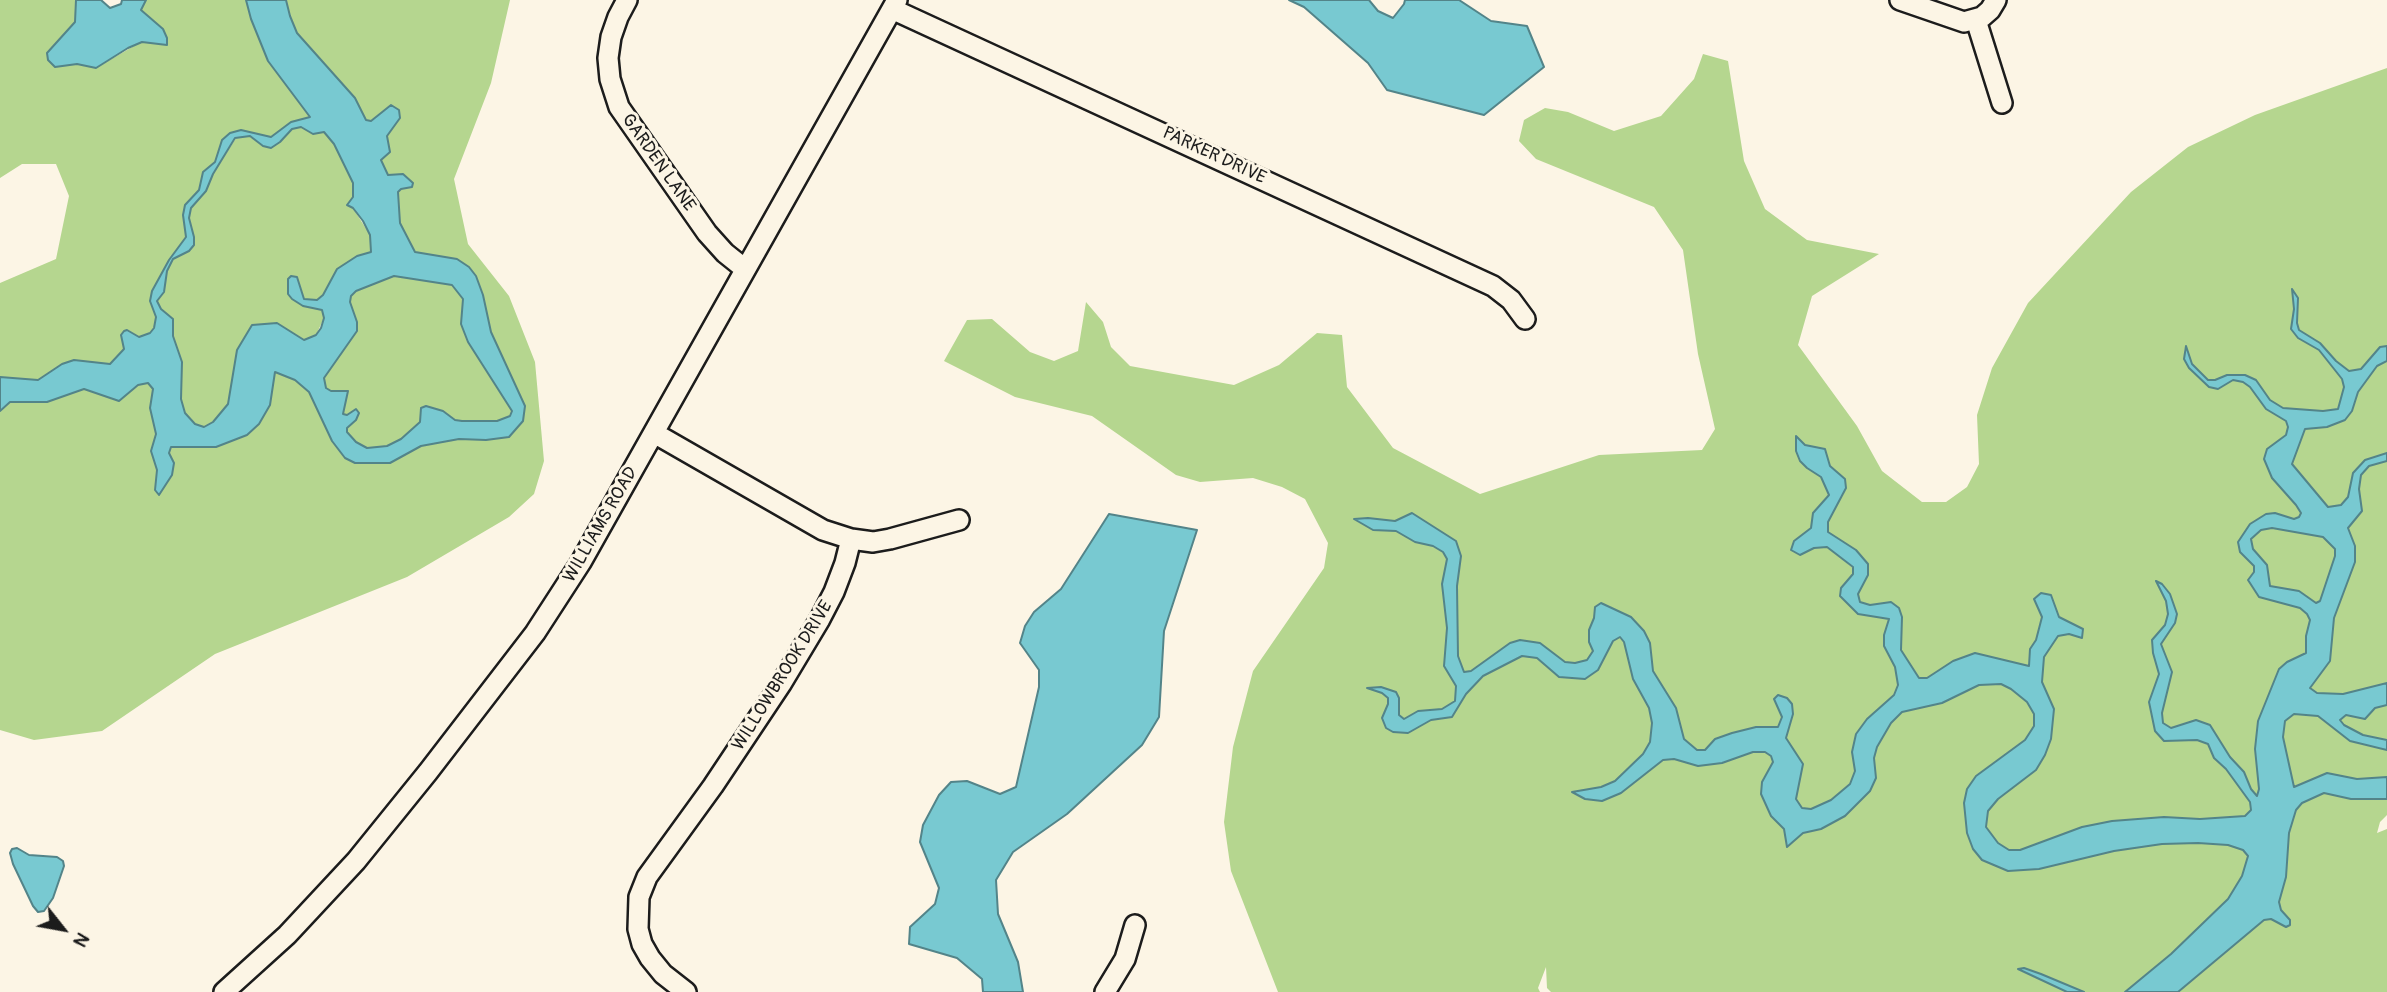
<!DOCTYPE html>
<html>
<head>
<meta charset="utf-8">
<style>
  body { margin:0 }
  #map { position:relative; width:2387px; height:992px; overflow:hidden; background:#fcf5e5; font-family:Pangolin,sans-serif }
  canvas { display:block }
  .north { position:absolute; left:28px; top:894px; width:70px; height:70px; -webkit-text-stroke:5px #fcf5e5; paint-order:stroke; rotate:121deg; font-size:19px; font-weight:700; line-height:28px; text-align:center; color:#1c1c1c }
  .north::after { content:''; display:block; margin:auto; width:24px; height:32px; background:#1c1c1c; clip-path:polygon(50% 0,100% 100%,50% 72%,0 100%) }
</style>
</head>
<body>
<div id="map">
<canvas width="2387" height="992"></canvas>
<div class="north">N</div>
</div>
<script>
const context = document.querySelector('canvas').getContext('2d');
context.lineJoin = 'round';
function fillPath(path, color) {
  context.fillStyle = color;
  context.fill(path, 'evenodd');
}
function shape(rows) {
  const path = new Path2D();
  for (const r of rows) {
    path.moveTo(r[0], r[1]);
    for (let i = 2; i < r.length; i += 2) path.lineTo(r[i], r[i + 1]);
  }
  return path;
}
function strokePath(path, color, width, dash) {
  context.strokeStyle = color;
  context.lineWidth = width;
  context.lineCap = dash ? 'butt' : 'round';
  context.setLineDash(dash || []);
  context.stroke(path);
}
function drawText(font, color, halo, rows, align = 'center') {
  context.font = font + ' Pangolin,sans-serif';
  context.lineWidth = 6;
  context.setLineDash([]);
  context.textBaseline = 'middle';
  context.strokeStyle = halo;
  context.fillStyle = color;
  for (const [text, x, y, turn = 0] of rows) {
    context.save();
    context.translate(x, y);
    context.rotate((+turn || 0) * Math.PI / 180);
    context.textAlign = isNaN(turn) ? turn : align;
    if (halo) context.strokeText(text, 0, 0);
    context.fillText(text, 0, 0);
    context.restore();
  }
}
const green = shape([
  [0,0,76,0,76,22,47,53,55,67,77,64,96,68,163,29,141,10,146,0,246,0,251,19,268,61,310,117,291,122,271,137,240,130,230,133,222,140,215,162,203,173,199,190,185,205,183,216,186,237,169,260,150,301,156,317,154,328,150,334,139,337,128,330,121,336,124,349,110,364,74,360,62,364,38,380,0,377,0,283,56,259,69,196,56,164,22,164,0,178],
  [286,0,510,0,491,83,454,179,468,244,509,296,535,362,544,461,534,494,509,517,407,577,215,654,102,731,34,740,0,730,0,411,10,402,47,402,84,389,119,401,138,385,148,383,153,389,150,408,156,434,151,451,157,470,155,490,174,463,169,453,171,447,216,447,270,405,274,372,295,380,309,392,332,441,390,463,421,446,459,439,486,440,525,406,491,332,483,295,457,259,415,252,400,223,398,192,401,189,412,187,388,176,381,160,387,136,400,118,391,105,371,121,366,120,355,98,297,33,290,16],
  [1703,54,1728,61,1744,161,1765,209,1807,240,1879,254,1812,296,1798,345,1857,426,1882,471,1922,502,1946,502,1967,487,1979,464,1977,415,1992,368,2028,303,2131,192,2188,147,2255,115,2387,68,2387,346,2380,348,2361,369,2349,371,2336,361,2320,343,2299,330,2297,323,2298,298,2291,329,2298,338,2319,350,2342,379,2344,387,2338,409,2323,411,2283,408,2270,400,2256,380,2227,375,2215,380,2208,380,2192,364,2185,348,2184,359,2189,368,2209,387,2218,389,2233,380,2243,382,2250,387,2266,409,2286,421,2288,428,2287,435,2267,449,2272,478,2296,505,2301,513,2299,517,2294,519,2275,513,2266,514,2240,552,2254,566,2259,597,2300,608,2307,614,2310,619,2306,636,2306,653,2287,662,2257,796,2251,789,2244,772,2230,757,2210,725,2196,720,2170,728,2163,723,2162,713,2172,672,2161,644,2175,623,2177,614,2157,582,2166,601,2168,614,2165,625,2152,640,2153,653,2159,674,2150,702,2164,740,2197,740,2208,744,2214,758,2226,769,2250,802,2251,810,2245,816,2200,819,2164,817,2112,821,2082,827,2020,850,2009,850,1998,843,1986,827,1988,811,1998,799,2054,709,2042,682,2044,657,2058,636,2069,634,2059,617,2051,595,2036,640,2030,649,2029,666,1975,653,1953,661,1927,678,1919,678,1901,650,1902,617,1890,602,1870,605,1860,602,1858,594,1868,575,1856,550,1828,532,1828,522,1846,489,1845,479,1830,466,1825,449,1805,445,1807,468,1821,477,1829,495,1813,512,1811,528,1794,541,1800,555,1814,548,1827,547,1853,568,1853,574,1841,588,1858,614,1889,619,1884,635,1884,646,1895,667,1898,685,1894,695,1867,719,1852,752,1855,771,1850,784,1831,800,1811,809,1802,808,1796,798,1803,764,1786,738,1793,713,1782,717,1778,728,1756,727,1715,739,1705,750,1697,750,1684,739,1676,708,1653,671,1650,643,1595,607,1594,618,1589,630,1589,642,1593,651,1587,661,1575,663,1565,662,1540,643,1510,643,1471,671,1464,672,1458,657,1457,586,1461,556,1395,521,1368,518,1355,520,1373,530,1396,531,1415,542,1433,546,1443,552,1447,559,1442,584,1447,628,1444,666,1457,686,1455,701,1442,709,1418,711,1405,720,1399,715,1399,698,1370,689,1382,693,1388,698,1388,704,1383,719,1408,733,1431,720,1452,717,1466,694,1484,676,1522,656,1537,658,1559,677,1598,670,1613,641,1619,637,1624,642,1633,679,1649,708,1652,723,1650,742,1643,754,1615,781,1601,787,1573,792,1621,793,1663,760,1674,759,1698,766,1722,763,1753,752,1765,752,1771,756,1773,762,1762,782,1771,816,1784,829,1787,846,1803,833,1821,829,1876,777,1874,758,1877,747,1891,723,1902,712,1942,703,1979,685,2001,684,2011,689,2027,702,2034,714,2034,726,2025,740,1976,776,1967,833,2039,869,2114,851,2162,844,2198,843,2228,845,2244,850,2248,856,2242,876,2228,899,2171,954,2125,992,2084,992,2041,974,2019,970,2067,992,1551,992,1547,988,1546,967,1538,988,1540,992,1278,992,1231,871,1224,822,1233,747,1253,671,1324,568,1328,543,1305,499,1282,487,1253,478,1200,482,1176,475,1092,416,1015,397,944,361,967,320,992,319,1030,352,1054,361,1078,351,1086,302,1103,322,1111,347,1130,366,1234,385,1279,365,1317,333,1342,335,1347,387,1393,448,1480,494,1599,455,1702,450,1715,429,1698,354,1683,250,1654,207,1536,159,1519,141,1524,120,1545,108,1568,112,1614,131,1661,116,1694,79],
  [301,127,324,132,334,144,353,183,353,208,370,235,371,252,357,256,337,269,323,295,317,300,304,299,303,306,322,310,324,318,316,335,304,340,277,323,237,350,228,404,213,422,204,427,195,424,185,413,181,399,182,362,173,336,173,320,161,309,156,301,164,292,167,271,173,259,189,251,194,237,189,218,191,208,206,191,213,174,236,138,250,136,262,146,280,142,292,129],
  [394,276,452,285,463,299,461,324,468,342,512,411,510,416,497,421,462,421,455,420,443,411,421,408,420,422,401,439,387,446,367,448,356,442,347,432,347,427,356,420,342,414,331,391,326,388,324,378,357,331,357,322,349,302,351,296,356,291],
  [2387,361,2387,453,2365,460,2353,473,2349,497,2341,505,2327,507,2292,464,2305,429,2327,427,2352,411,2358,392,2377,366],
  [2387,461,2387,683,2343,694,2317,693,2310,688,2330,661,2334,618,2355,562,2355,546,2348,528,2362,511,2359,489,2361,475,2369,466],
  [2272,528,2323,537,2335,549,2335,556,2320,601,2316,603,2299,591,2270,586,2267,565,2253,549,2251,539,2261,530],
  [2387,705,2387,740,2363,735,2344,725,2340,720,2346,715,2365,719,2375,708],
  [2294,714,2318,716,2350,741,2387,750,2387,777,2357,779,2327,773,2294,788,2283,736,2285,720],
  [2324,793,2351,799,2387,799,2387,815,2380,822,2377,833,2387,829,2387,992,2178,992,2264,920,2271,919,2286,927,2290,920,2281,910,2279,902,2286,877,2289,833,2296,810,2302,803]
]);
const water = shape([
  [76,0,101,0,110,8,121,4,122,0,146,0,141,10,163,29,167,38,167,45,142,42,128,48,96,68,77,64,55,67,48,60,47,53,75,22,76,0],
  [246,0,286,0,290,16,297,33,355,98,366,120,371,121,391,105,399,110,400,118,387,136,390,152,381,160,388,175,403,174,413,183,412,187,401,189,398,192,400,223,415,252,457,259,469,267,476,276,483,295,491,332,525,406,523,421,509,437,486,440,459,439,421,446,390,463,355,463,345,458,332,441,309,392,295,380,275,372,270,405,259,424,247,435,216,447,171,447,169,453,174,463,172,475,159,495,155,490,157,470,151,451,156,434,150,408,153,389,148,383,138,385,119,401,84,389,47,402,10,402,0,411,0,377,38,380,62,364,74,360,110,364,124,349,121,335,124,331,127,330,139,337,150,333,154,328,156,317,150,301,152,291,169,260,186,237,183,215,185,205,199,190,203,172,215,162,222,140,230,133,241,130,271,137,291,122,310,117,268,61,251,19,246,0],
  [301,127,313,134,324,132,334,144,353,183,353,197,347,205,353,208,363,221,370,235,371,252,357,256,337,269,323,295,317,300,304,299,297,277,291,276,288,279,288,294,292,299,303,306,322,310,324,318,321,328,316,335,304,340,277,323,252,325,237,350,228,404,213,422,204,427,195,424,185,413,181,399,182,362,173,336,173,319,161,309,157,301,164,292,167,271,173,259,189,251,194,245,194,237,189,218,191,208,206,191,213,174,235,138,250,136,263,146,271,148,280,142,292,129,301,127],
  [394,276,452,285,463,299,461,324,468,342,512,411,510,416,497,421,462,421,455,420,443,411,426,406,421,408,420,422,401,439,387,446,367,448,356,442,347,432,347,428,356,420,359,413,356,409,347,415,343,414,348,391,331,391,326,388,324,378,357,331,357,322,350,302,351,296,356,291,394,276],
  [1289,0,1369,0,1378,11,1393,18,1404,4,1405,0,1459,0,1491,21,1527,26,1544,67,1484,115,1387,90,1368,63,1304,7,1289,0],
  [2292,289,2298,298,2297,323,2299,330,2320,343,2336,361,2349,371,2361,369,2380,347,2387,346,2387,361,2377,366,2358,392,2352,411,2345,420,2327,427,2305,429,2292,464,2328,507,2341,505,2348,497,2353,473,2365,460,2387,453,2387,461,2369,466,2361,475,2359,489,2362,511,2348,528,2355,546,2355,562,2334,618,2330,661,2310,688,2317,693,2343,694,2387,683,2387,705,2375,708,2365,719,2346,715,2340,720,2344,725,2363,735,2387,740,2387,750,2350,741,2318,716,2294,714,2285,721,2283,737,2294,787,2327,773,2357,779,2387,777,2387,799,2351,799,2324,793,2302,803,2296,810,2289,833,2286,877,2279,902,2281,910,2290,920,2290,925,2286,927,2271,919,2264,920,2178,992,2125,992,2171,954,2228,899,2242,876,2248,856,2243,850,2228,845,2198,843,2162,844,2114,851,2039,869,2008,871,1982,860,1973,849,1967,833,1964,803,1967,789,1976,776,2025,740,2034,726,2034,714,2027,702,2011,689,2001,684,1979,685,1942,703,1902,712,1891,723,1877,747,1874,758,1876,778,1870,791,1845,816,1821,829,1803,833,1787,847,1784,829,1771,816,1761,794,1762,782,1773,762,1771,756,1765,752,1753,752,1722,763,1698,766,1674,759,1663,760,1621,793,1602,801,1585,799,1572,792,1601,787,1615,781,1643,754,1650,742,1652,723,1649,708,1633,679,1624,642,1620,637,1613,641,1598,670,1585,679,1559,677,1537,658,1522,656,1483,676,1466,694,1452,717,1431,720,1408,733,1393,732,1386,728,1382,718,1388,704,1388,698,1382,693,1367,688,1381,687,1396,692,1399,698,1399,715,1404,719,1418,711,1442,709,1455,701,1456,686,1444,666,1447,628,1442,584,1447,559,1443,552,1433,546,1415,542,1396,531,1373,530,1354,519,1368,518,1395,521,1412,513,1456,541,1461,556,1457,586,1458,656,1464,672,1471,671,1510,643,1520,640,1540,643,1565,662,1575,663,1587,660,1593,651,1589,642,1589,630,1594,618,1595,607,1601,603,1631,617,1644,631,1650,643,1653,671,1676,708,1684,739,1697,750,1705,750,1715,739,1732,733,1756,727,1778,727,1782,717,1774,699,1778,695,1787,698,1792,704,1793,714,1786,738,1803,764,1796,799,1802,808,1811,809,1831,800,1850,784,1855,771,1852,752,1856,734,1867,719,1894,695,1898,685,1895,667,1884,646,1884,635,1889,619,1858,614,1840,596,1841,588,1853,574,1853,567,1827,547,1814,548,1800,555,1791,550,1794,541,1811,528,1813,513,1829,495,1821,477,1807,468,1800,461,1796,451,1796,436,1805,445,1825,449,1830,466,1845,479,1846,488,1828,522,1828,532,1856,550,1868,564,1868,575,1858,594,1860,602,1870,605,1891,602,1899,608,1902,617,1901,650,1919,678,1927,678,1953,661,1975,653,2029,666,2030,649,2036,640,2042,617,2034,599,2041,593,2051,595,2059,617,2083,629,2082,638,2069,634,2058,636,2044,657,2042,682,2054,709,2051,739,2045,755,2036,770,1998,799,1988,811,1986,827,1998,843,2009,850,2020,850,2082,827,2112,821,2164,817,2200,819,2245,816,2251,810,2250,802,2226,769,2214,758,2208,744,2197,740,2164,741,2155,731,2149,702,2159,674,2153,653,2152,640,2165,625,2168,614,2166,601,2156,581,2162,584,2170,594,2177,614,2175,623,2161,644,2172,672,2162,713,2163,723,2171,728,2196,720,2210,725,2230,757,2244,772,2251,789,2257,796,2259,789,2255,749,2258,721,2279,669,2287,662,2306,653,2306,636,2310,620,2307,614,2300,608,2259,597,2248,580,2254,572,2254,566,2240,552,2238,542,2250,524,2266,514,2275,513,2294,519,2299,517,2301,513,2296,505,2272,478,2264,459,2267,449,2286,435,2288,427,2286,421,2266,409,2250,387,2243,382,2233,380,2218,389,2209,387,2189,368,2184,359,2186,346,2192,364,2208,380,2215,380,2227,375,2245,375,2256,380,2270,400,2283,408,2323,411,2338,409,2344,387,2342,379,2319,350,2298,338,2291,329,2294,309,2292,289],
  [2272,528,2323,537,2335,549,2335,556,2320,601,2316,603,2299,591,2270,586,2267,565,2253,549,2251,539,2261,530,2272,528],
  [1109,514,1197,530,1164,631,1159,717,1142,745,1067,814,1013,852,996,880,998,914,1018,962,1023,992,983,992,982,979,957,958,909,944,910,927,935,904,939,888,920,842,923,825,939,795,951,782,967,781,1000,794,1016,787,1039,687,1039,670,1020,643,1025,626,1034,612,1061,589,1109,514],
  [17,848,29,855,57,857,63,861,64,866,53,898,44,911,38,912,33,906,13,864,10,853,12,849,17,848],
  [2024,968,2041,974,2084,992,2067,992,2018,969,2024,968]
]);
const minor = shape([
  [627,0,618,17,611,37,608,58,610,79,619,107,707,233,725,253,745,269],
  [1900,0,1964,22,1982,17,1990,10,1996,0],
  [892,9,1493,286,1511,300,1525,319],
  [1976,20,2002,103],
  [654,433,823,530,851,539,873,542,890,539,959,520],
  [224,992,287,935,356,861,428,772,535,633,581,562,897,0],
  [686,992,663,974,650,958,642,944,638,929,639,897,647,877,713,786,781,684,820,619,834,592,845,563,851,539],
  [1105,992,1125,959,1135,925]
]);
const streetNames = [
  ["PARKER DRIVE",1214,156,25],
  ["GARDEN LANE",658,163,55],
  ["WILLIAMS ROAD",601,525,-60],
  ["WILLOWBROOK DRIVE",783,676,-58]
];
fillPath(green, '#b5d68f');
fillPath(water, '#78c9d1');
strokePath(water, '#538489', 2);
strokePath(minor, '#1c1c1c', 24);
strokePath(minor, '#fcf5e5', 19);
drawText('18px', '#1c1c1c', '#fcf5e5', streetNames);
</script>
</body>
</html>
